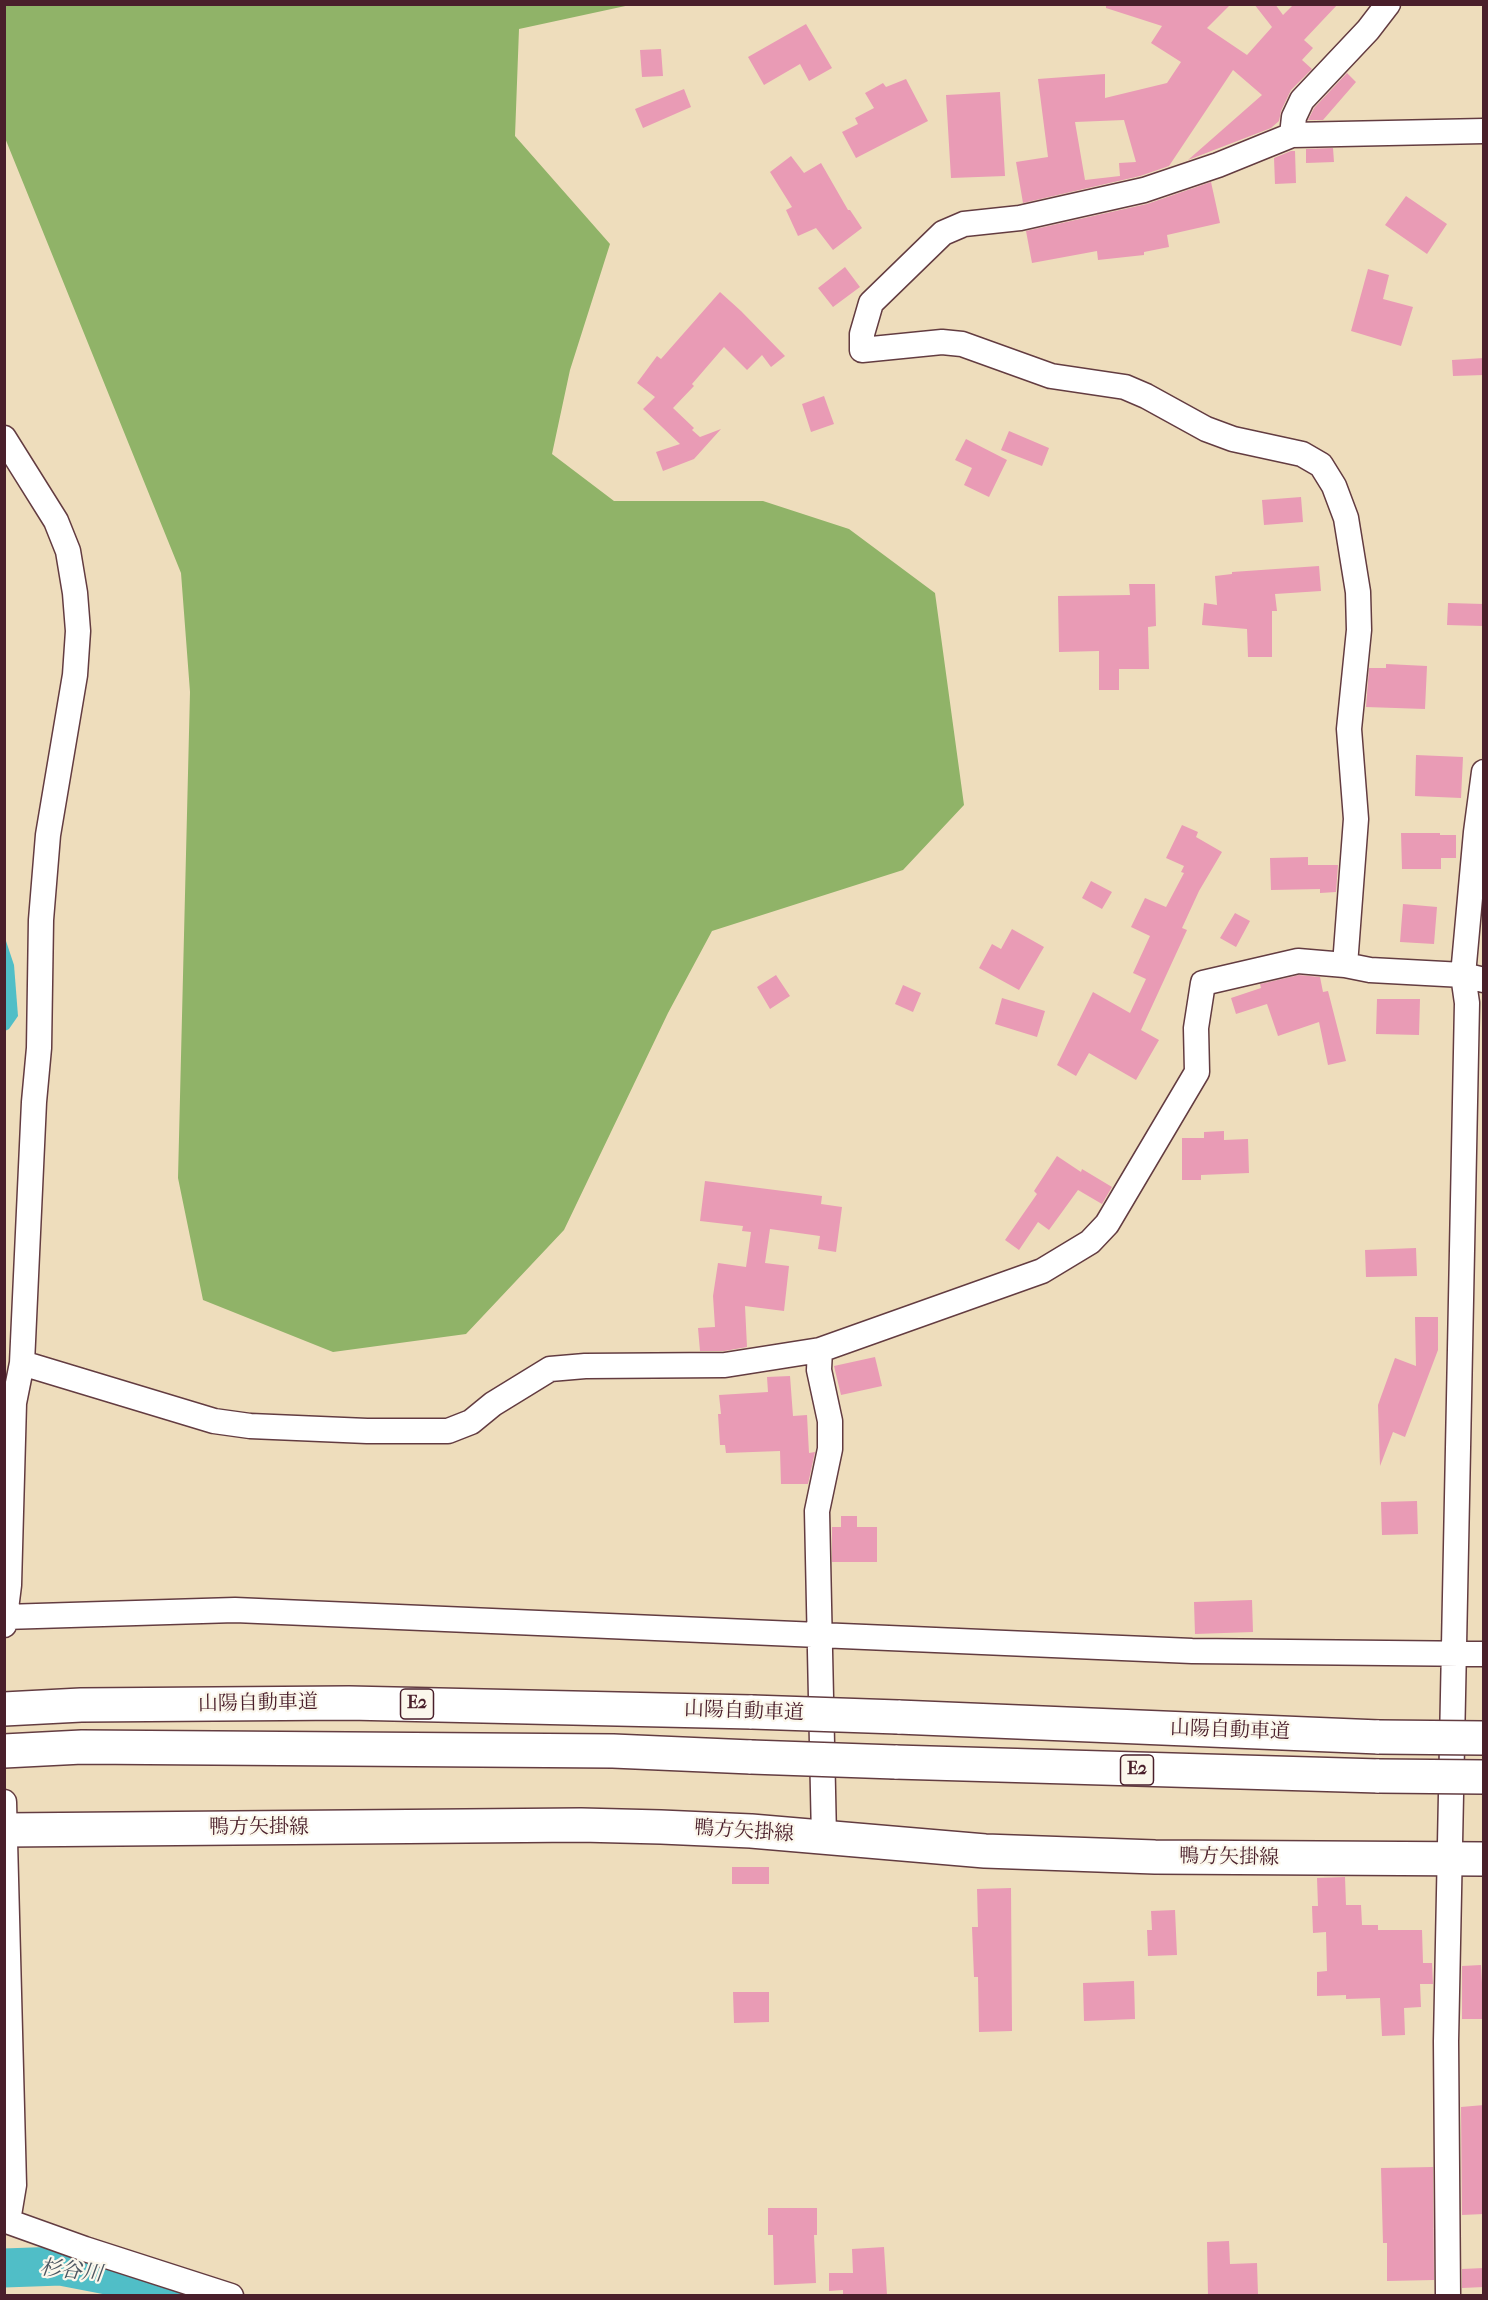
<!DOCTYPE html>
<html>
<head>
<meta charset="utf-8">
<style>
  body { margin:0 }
  #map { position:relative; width:1488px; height:2300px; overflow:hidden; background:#eeddbc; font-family:"IM FELL French Canon",serif }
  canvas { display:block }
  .frame { position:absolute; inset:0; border:6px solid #4a1f2b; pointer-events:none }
</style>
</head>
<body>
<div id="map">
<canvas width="1488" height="2300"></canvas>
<div class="frame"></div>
</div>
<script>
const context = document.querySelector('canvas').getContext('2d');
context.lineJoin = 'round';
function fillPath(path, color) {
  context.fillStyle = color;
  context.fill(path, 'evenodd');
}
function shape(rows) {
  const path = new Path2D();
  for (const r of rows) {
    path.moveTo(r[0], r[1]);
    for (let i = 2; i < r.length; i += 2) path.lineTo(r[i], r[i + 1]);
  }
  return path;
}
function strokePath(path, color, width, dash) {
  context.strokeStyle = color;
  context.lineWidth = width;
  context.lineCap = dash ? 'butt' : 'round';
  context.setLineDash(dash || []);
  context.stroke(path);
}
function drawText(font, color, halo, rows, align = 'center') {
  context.font = font + ' "IM FELL French Canon","Noto Serif JP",serif';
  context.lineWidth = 4.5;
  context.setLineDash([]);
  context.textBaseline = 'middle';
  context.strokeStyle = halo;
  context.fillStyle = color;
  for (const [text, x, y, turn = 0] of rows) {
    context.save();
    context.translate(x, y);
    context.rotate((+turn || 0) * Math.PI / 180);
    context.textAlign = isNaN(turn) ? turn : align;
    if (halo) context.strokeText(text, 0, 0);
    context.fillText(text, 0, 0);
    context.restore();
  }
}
const forest = shape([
  [5,4,630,5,519,29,515,136,610,244,570,370,552,454,614,501,763,501,849,529,935,593,964,805,903,870,712,931,668,1013,564,1230,466,1334,333,1352,203,1300,178,1178,190,692,181,573,5,138]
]);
const water = shape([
  [4,935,14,965,18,1016,9,1029,5,1031]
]);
const river = shape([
  [4,2268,61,2266,118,2277,171,2296]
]);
const building = shape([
  [1106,4,1231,4,1207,28,1247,55,1272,27,1254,4,1275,4,1283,15,1294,4,1338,4,1304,40,1313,48,1302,60,1312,69,1291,90,1281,111,1279,121,1271,128,1188,160,1262,95,1233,70,1169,166,1140,176,1023,203,1016,162,1048,157,1038,79,1105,74,1105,98,1167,83,1181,62,1151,43,1162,26,1106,8],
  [1124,120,1136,162,1119,163,1120,176,1085,180,1075,122],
  [806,24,832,68,809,81,800,64,764,85,748,57],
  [661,49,663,76,642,77,640,50],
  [1347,73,1356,82,1323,120,1308,120,1314,108],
  [906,79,928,121,856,158,842,132,858,124,855,118,874,108,865,93,883,83,886,87],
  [684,89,691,107,643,128,635,109],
  [1000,92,1005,176,951,178,946,95],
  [1333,148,1334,162,1306,163,1306,149],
  [1291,151,1295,151,1296,183,1275,184,1274,158],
  [791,156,804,173,821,163,848,210,850,210,862,228,833,250,816,228,798,236,786,210,792,207,770,172],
  [1211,182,1220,223,1167,235,1169,247,1144,252,1144,255,1098,260,1097,251,1032,263,1026,231,1147,204],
  [1406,196,1447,224,1427,254,1385,225],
  [845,267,860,287,833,307,818,288],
  [1368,269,1389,275,1383,299,1413,307,1401,346,1351,331],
  [720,292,741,311,785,356,771,367,762,355,747,370,724,347,692,384,694,386,673,408,694,428,692,430,700,437,721,429,694,459,663,471,656,452,680,444,643,409,655,397,637,383,657,356,661,359],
  [1484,358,1484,375,1453,376,1452,360],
  [824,396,834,424,811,432,802,404],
  [1009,431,1049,448,1042,466,1001,450],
  [966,439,1007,460,989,497,964,485,972,468,955,460],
  [1301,497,1303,522,1264,525,1262,500],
  [1319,566,1321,591,1275,594,1277,611,1272,611,1272,657,1248,657,1247,629,1202,625,1204,603,1217,605,1215,576,1232,574,1232,572],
  [1129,584,1155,584,1156,626,1148,627,1149,669,1119,669,1119,690,1099,690,1099,651,1059,652,1058,596,1130,595],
  [1448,603,1484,604,1484,626,1447,625],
  [1386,664,1427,666,1425,709,1366,707,1369,668,1386,668],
  [1416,755,1463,757,1461,798,1415,796],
  [1182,825,1198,832,1196,837,1222,852,1199,891,1182,928,1187,930,1141,1030,1159,1040,1136,1080,1089,1053,1076,1076,1057,1065,1093,992,1130,1013,1146,979,1133,973,1150,936,1131,927,1145,898,1166,907,1184,873,1181,872,1184,866,1166,858],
  [1401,833,1440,833,1440,835,1456,835,1456,858,1441,858,1441,869,1402,869],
  [1308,857,1308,865,1338,865,1336,892,1320,893,1320,889,1271,890,1270,858],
  [1091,881,1112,892,1102,909,1082,898],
  [1403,904,1437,907,1434,944,1400,942],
  [1235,913,1250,921,1236,947,1220,938],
  [1012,929,1044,947,1019,990,979,968,992,944,1001,949],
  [776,975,790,996,770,1009,757,987],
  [1299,975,1320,977,1323,992,1328,991,1346,1061,1328,1065,1319,1022,1278,1036,1267,1004,1236,1014,1231,998,1261,988,1260,984],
  [903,985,921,993,913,1012,895,1004],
  [1002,998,1045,1011,1037,1037,995,1024],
  [1377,999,1420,999,1419,1035,1376,1034],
  [1224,1131,1224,1140,1248,1139,1249,1173,1201,1175,1201,1180,1182,1180,1182,1138,1204,1138,1204,1132],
  [1057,1156,1081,1172,1082,1169,1112,1187,1102,1204,1078,1190,1049,1230,1038,1222,1019,1250,1005,1240,1037,1194,1034,1191],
  [705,1181,822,1196,821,1204,842,1207,836,1252,818,1249,820,1236,770,1229,765,1263,789,1266,784,1311,745,1306,747,1347,724,1351,700,1351,698,1328,715,1327,713,1296,718,1263,746,1267,751,1232,742,1231,743,1226,700,1221],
  [1416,1248,1417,1276,1366,1277,1365,1250],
  [1415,1317,1438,1317,1438,1350,1405,1437,1393,1432,1380,1466,1378,1405,1395,1358,1416,1366],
  [875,1357,882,1386,841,1395,834,1366],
  [790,1376,793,1416,807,1415,809,1453,815,1452,808,1484,781,1484,780,1451,726,1453,725,1445,720,1445,718,1414,721,1414,719,1395,768,1392,767,1377],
  [1417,1501,1418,1534,1382,1535,1381,1502],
  [841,1516,857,1516,857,1527,877,1527,877,1562,832,1562,832,1527,841,1527],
  [1252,1600,1253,1632,1195,1634,1194,1602],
  [732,1867,769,1867,769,1884,732,1884],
  [1345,1877,1346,1905,1361,1905,1362,1925,1378,1925,1378,1930,1422,1930,1423,1963,1432,1963,1433,1984,1420,1984,1421,2007,1404,2008,1405,2035,1382,2036,1380,1998,1346,1999,1346,1995,1317,1996,1317,1972,1327,1971,1326,1932,1313,1933,1312,1906,1318,1906,1317,1878],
  [1011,1888,1012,2031,979,2032,978,1977,974,1977,972,1927,978,1927,977,1889],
  [1175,1910,1177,1955,1148,1956,1147,1930,1152,1930,1151,1911],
  [1481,1965,1484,2019,1462,2019,1462,1966],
  [1134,1981,1135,2019,1084,2021,1083,1983],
  [733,1992,769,1992,769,2022,734,2023],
  [1484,2105,1484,2214,1462,2215,1461,2107],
  [1433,2167,1434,2280,1387,2281,1387,2243,1383,2243,1381,2168],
  [768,2208,817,2208,817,2235,814,2235,816,2283,774,2285,773,2235,768,2235],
  [1229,2241,1230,2264,1257,2263,1258,2295,1208,2295,1207,2242],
  [884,2247,887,2295,843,2295,843,2290,829,2291,829,2273,853,2273,852,2249],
  [1484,2268,1484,2287,1462,2288,1462,2269]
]);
const street = shape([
  [1292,135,1294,117,1302,100,1368,30,1388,4],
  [4,438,56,521,68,551,75,593,78,631,75,675,48,835,41,920,39,1048,34,1102,22,1363,14,1403,9,1585,4,1625],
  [1345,965,1356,819,1349,729,1359,630,1358,592,1346,518,1334,486,1321,465,1302,454,1233,439,1206,429,1146,396,1125,387,1051,376,962,344,942,342,862,350,862,334,871,303,943,233,964,224,1020,218,1144,190,1218,165,1292,135,1484,131],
  [820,1350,819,1370,830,1421,830,1449,817,1511,824,1838],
  [22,1363,214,1421,250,1426,367,1431,448,1431,471,1422,493,1404,550,1369,585,1366,725,1365,820,1350,1042,1271,1090,1242,1107,1224,1197,1072,1196,1028,1203,983,1298,961,1345,965,1370,970,1463,975,1484,980],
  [4,1617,235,1610,1192,1651,1484,1654],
  [4,1802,14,2185,8,2221],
  [4,2220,85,2249,231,2296],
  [1448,2296,1446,2041,1467,1003,1463,975,1476,832,1484,772]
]);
const secondary = shape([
  [4,1830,581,1825,661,1827,751,1831,985,1851,1155,1857,1484,1859]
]);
const highway = shape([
  [4,1709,81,1705,349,1703,752,1712],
  [898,1717,1379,1737],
  [4,1751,82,1747,613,1751,751,1757],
  [895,1762,1379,1776]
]);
const highwayBridge = shape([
  [752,1712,898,1717],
  [1379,1737,1484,1738],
  [751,1757,895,1762],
  [1379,1776,1484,1777]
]);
const shields = [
  [417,1704,33],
  [1137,1770,33]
];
const shieldNames = [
  ["E2",417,1704],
  ["E2",1137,1770]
];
const streetNames = [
  ["山陽自動車道",258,1704,-1],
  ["山陽自動車道",744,1712,2],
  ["山陽自動車道",1230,1731,2],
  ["鴨方矢掛線",259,1828],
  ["鴨方矢掛線",744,1832,4],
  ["鴨方矢掛線",1229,1858,1]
];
const waterNames = [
  ["杉谷川",71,2272,6]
];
fillPath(forest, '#90b368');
fillPath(water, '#50bec7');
strokePath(river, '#50bec7', 39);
fillPath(building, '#e99bb5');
strokePath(street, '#633c41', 27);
strokePath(secondary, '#633c41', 36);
strokePath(highway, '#633c41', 36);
strokePath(street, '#fff', 24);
strokePath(secondary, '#fff', 33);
strokePath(highway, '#fff', 33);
strokePath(highwayBridge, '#633c41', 36, []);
strokePath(highwayBridge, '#fff', 33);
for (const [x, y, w] of shields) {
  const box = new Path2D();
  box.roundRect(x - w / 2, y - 15, w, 30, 4.5);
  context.fillStyle = '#fbf7ec';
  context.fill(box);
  strokePath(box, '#4a1f2b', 1.5);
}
drawText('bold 18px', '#4a1f2b', null, shieldNames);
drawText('20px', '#4a1f2b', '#fbf7ec', streetNames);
drawText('italic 21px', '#4c5762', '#fbf7ec', waterNames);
</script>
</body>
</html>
